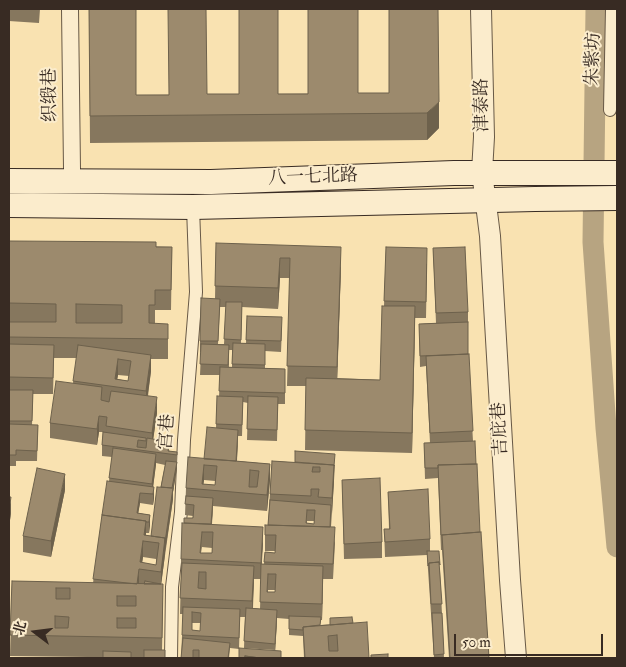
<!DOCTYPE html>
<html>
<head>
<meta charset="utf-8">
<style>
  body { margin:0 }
  #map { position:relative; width:626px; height:667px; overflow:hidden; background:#f9e2b1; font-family:"IM FELL Double Pica","Noto Serif SC",serif }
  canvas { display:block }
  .frame { position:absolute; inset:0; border:10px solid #382b23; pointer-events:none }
  .north { position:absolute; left:10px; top:607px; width:50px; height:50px; -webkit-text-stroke:4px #fbeccc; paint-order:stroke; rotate:285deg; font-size:14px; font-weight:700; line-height:20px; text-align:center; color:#382b23 }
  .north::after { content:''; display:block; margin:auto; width:18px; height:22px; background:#382b23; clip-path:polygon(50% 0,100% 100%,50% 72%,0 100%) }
  .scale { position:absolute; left:454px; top:634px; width:149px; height:22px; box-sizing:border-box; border:2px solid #382b23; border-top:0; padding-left:6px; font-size:15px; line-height:18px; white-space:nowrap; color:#382b23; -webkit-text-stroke:4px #fbeccc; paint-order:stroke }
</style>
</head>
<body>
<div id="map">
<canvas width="626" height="667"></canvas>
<div class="frame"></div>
<div class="north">北</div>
<div class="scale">50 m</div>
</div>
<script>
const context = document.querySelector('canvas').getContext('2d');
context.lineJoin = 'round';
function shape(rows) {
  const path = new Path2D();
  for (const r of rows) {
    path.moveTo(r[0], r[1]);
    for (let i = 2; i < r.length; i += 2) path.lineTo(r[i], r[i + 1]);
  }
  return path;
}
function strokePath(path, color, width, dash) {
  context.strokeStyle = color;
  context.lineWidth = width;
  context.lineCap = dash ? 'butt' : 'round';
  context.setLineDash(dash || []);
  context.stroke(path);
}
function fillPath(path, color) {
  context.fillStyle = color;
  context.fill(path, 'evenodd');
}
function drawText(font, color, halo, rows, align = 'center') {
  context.font = font + ' "IM FELL Double Pica","Noto Serif SC",serif';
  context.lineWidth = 4;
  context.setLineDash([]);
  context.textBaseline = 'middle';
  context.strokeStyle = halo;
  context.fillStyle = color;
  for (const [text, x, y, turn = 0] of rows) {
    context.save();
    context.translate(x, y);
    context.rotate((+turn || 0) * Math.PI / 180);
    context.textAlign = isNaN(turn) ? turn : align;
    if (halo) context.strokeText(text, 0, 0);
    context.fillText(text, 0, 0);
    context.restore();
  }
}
const canal = shape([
  [596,9,593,242,606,428,617,547]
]);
const pedestrian = shape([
  [610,110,612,9],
  [171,658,172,587,181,512,184,440,196,292,193,207]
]);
const minor = shape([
  [70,9,72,169,71,181]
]);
const tertiary = shape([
  [481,9,484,137,482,172,490,236,510,580,516,658]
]);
const secondary = shape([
  [9,181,211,182,454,173,617,173],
  [9,205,193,207,535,199,617,198]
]);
const wall = shape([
  [9,9,40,9,39,23,9,21],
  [89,9,136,95,389,93,389,9,439,128,427,140,90,143],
  [9,241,172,247,171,310,155,310,155,324,168,324,168,359,151,359,151,371,148,396,157,413,153,439,170,451,177,452,177,468,173,492,173,499,161,584,163,604,162,650,165,658,10,656,12,581,93,583,102,515,109,481,112,457,102,456,102,445,103,432,99,432,97,445,50,438,50,423,73,383,77,358,54,358,53,394,33,394,32,425,38,425,37,461,16,461,16,466,9,466],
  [118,375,129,376,128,381,117,379],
  [156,463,165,465,151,536,146,535,146,533,149,533,150,515,138,513,140,503,153,505,154,498,153,487],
  [143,557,156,559,156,565,142,563],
  [216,243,341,267,337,378,380,380,384,306,386,247,427,264,426,318,415,318,412,453,305,450,306,386,287,386,290,278,280,278,278,309,242,307,241,343,246,343,247,316,282,328,281,352,265,351,265,368,285,369,285,404,278,404,277,441,247,440,248,403,243,402,242,436,238,436,237,461,270,464,270,480,267,511,213,506,212,524,263,543,261,564,264,564,265,552,275,553,275,551,265,551,265,525,268,525,272,461,335,465,331,527,335,543,333,579,323,579,322,620,321,620,320,625,353,623,369,658,304,658,303,636,289,635,289,619,277,618,275,650,244,648,245,617,240,617,239,649,230,648,229,658,181,658,183,614,180,614,181,575,181,559,193,516,185,515,186,488,204,459,216,428,217,396,219,397,220,375,200,375,201,352,200,352,200,341,215,299],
  [220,307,226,307,224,344,218,344],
  [229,350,232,350,232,367,229,367],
  [204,480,215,481,215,485,203,484],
  [307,521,314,521,314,524,307,523],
  [202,547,212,548,212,553,201,553],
  [254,579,261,579,260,609,253,608],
  [268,590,275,590,275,592,268,592],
  [192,623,201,623,200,631,192,630],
  [433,248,468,312,468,354,473,441,489,658,449,658,442,550,441,550,438,478,425,479,424,443,430,443,426,366,420,367,419,324,436,323],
  [342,480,382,542,382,558,344,559],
  [65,490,51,557,23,552,23,536],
  [388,492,430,539,430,551,440,571,444,658,434,658,427,555,385,557,384,529,389,529],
  [9,497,11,513,9,527]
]);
const shadedWall = shape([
  [439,102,439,128,427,140,427,113],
  [341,247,341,267,337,387,337,367],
  [280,258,280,278,278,309,278,288],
  [415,306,415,326,412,453,412,433],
  [151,355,151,371,146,407,146,391],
  [118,359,118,375,116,387,115,379],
  [157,397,157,413,152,448,152,433],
  [99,416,99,432,97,445,97,429],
  [238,430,238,441,236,474,236,463],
  [156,454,156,465,152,495,152,484],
  [177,462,177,468,173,492,173,499,165,552,165,542,172,493],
  [270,464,270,480,267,511,267,495],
  [204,465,204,480,203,490,202,484],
  [334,465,334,481,332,514,332,498],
  [65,474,65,490,51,557,51,541],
  [154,487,154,498,153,505,153,494],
  [140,493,140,503,137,521,137,513],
  [11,497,11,513,9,527,9,511],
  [213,498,213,509,211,532],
  [150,515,150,526,149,533,149,522],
  [146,521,146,536,144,535],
  [263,527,263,543,261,579,261,563],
  [165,538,165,554,159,602,161,585,161,572],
  [143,541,143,557,141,569,140,562],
  [254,566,254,581,252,617,252,601],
  [323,566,323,582,322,620,322,604],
  [139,569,139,584,137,585],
  [277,610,277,621,275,654,275,644]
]);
const building = shape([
  [89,9,136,9,136,95,169,95,168,9,206,9,207,94,239,94,239,9,278,9,278,94,308,94,308,9,358,9,358,93,389,93,389,9,438,9,439,102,427,113,90,116,89,9],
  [9,241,156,242,156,247,172,247,171,290,155,290,155,305,149,305,149,323,168,324,168,339,9,337,9,322,56,322,56,304,9,303,9,241],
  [76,304,122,305,122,323,76,323,76,304],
  [216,243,341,247,337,367,287,366,290,258,280,258,278,288,215,286,216,243],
  [386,247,427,248,426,302,384,301,386,247],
  [465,247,468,312,436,313,433,248,465,247],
  [201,298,220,299,218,341,200,341,201,298],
  [226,302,242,302,241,340,224,339,226,302],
  [382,306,415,306,412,433,305,430,306,378,380,380,382,306],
  [247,316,282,317,281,341,246,340,247,316],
  [468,322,468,354,420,356,419,324,468,322],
  [233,343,265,344,265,365,232,364,233,343],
  [9,344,54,345,53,378,9,377,9,344],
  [201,344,229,345,228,365,200,364,201,344],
  [78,345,151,355,146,391,73,381,78,345],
  [118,359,131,361,128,381,115,379,118,359],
  [469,354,473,431,430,433,426,356,469,354],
  [220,367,285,369,285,393,219,391,220,367],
  [56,381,102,387,101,400,109,402,111,391,157,397,152,433,106,426,107,417,99,416,97,429,50,423,56,381],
  [9,390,33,390,32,421,9,421,9,390],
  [217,396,243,397,242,425,216,424,217,396],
  [248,396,278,397,277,430,247,429,248,396],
  [9,424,38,425,37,451,16,450,16,455,9,455,9,424],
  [207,427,238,430,236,461,204,459,207,427],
  [103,432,146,438,146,441,138,440,137,447,146,448,147,438,170,442,168,451,177,452,177,455,102,445,103,432],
  [475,441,476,464,438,465,438,468,425,468,424,443,475,441],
  [113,448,156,454,152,484,109,478,113,448],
  [295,451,335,454,334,466,334,465,295,462,295,451],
  [188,457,270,464,267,495,186,488,188,457],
  [204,465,217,466,215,485,202,484,204,465],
  [250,470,259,471,257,487,249,487,250,470],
  [166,461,177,462,172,488,161,487,166,461],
  [272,461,334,465,332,498,318,497,319,489,311,489,311,496,270,494,272,461],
  [313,467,320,467,320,472,312,472,313,467],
  [477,464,480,532,441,535,438,465,477,464],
  [37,468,65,474,51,541,23,536,37,468],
  [380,478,382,542,344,544,342,480,380,478],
  [107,481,154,487,153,494,140,493,137,513,150,515,149,522,146,522,146,521,102,515,107,481],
  [157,487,173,488,165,542,165,538,151,536,157,487],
  [428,489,430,539,385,542,384,529,390,529,388,492,428,489],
  [186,496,213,498,211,524,184,523,184,518,193,518,194,505,185,504,186,496],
  [9,497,11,497,9,511,9,497],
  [270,500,331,505,330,527,268,525,270,500],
  [307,510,315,510,314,524,306,523,307,510],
  [102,515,146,521,144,535,165,538,161,572,139,569,137,584,127,583,93,579,102,515],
  [143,541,159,543,156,565,140,562,143,541],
  [182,523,263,527,261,563,181,559,182,523],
  [202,532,213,532,212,553,200,553,202,532],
  [265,525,335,527,333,564,264,562,265,552,275,553,276,535,265,535,265,525],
  [481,532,489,658,450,658,442,535,481,532],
  [427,551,439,551,440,565,439,562,429,563,428,566,427,551],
  [439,562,442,604,431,604,429,563,439,562],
  [182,563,254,566,252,601,180,598,182,563],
  [199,572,206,572,206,589,198,588,199,572],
  [261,564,323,566,322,604,260,602,261,564],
  [268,574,276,574,275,592,267,592,268,574],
  [12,581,163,584,162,638,10,635,12,581],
  [56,588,70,588,70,599,56,599,56,588],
  [117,596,136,596,136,606,117,606,117,596],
  [55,616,69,617,68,628,55,628,55,616],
  [117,618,136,618,136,628,117,628,117,618],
  [145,581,161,584,144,584,145,581],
  [183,607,240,609,239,638,182,635,183,607],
  [192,612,201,613,200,631,192,630,192,612],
  [246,608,277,610,275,644,244,641,246,608],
  [432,613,442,613,444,654,434,655,432,613],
  [289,616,321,617,320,625,303,627,303,630,289,629,289,616],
  [352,617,353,623,330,625,330,618,352,617],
  [367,622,369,658,305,658,303,627,367,622],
  [337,635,338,651,329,651,328,636,337,635],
  [183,638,230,643,228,658,199,658,199,650,193,650,193,658,181,658,183,638],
  [239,648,281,651,281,658,260,658,245,656,245,658,239,658,239,648],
  [144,650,165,650,165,658,144,658,144,650],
  [103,651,131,652,131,658,103,658,103,651],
  [388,654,388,658,371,658,371,655,388,654],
  [245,656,260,658,245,658,245,656]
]);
const streetNames = [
  ["朱紫坊",594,59,-88],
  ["织缎巷",51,95,-91],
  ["津泰路",483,105,-91],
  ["八一七北路",313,178,-2],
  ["吉庇巷",501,429,-93],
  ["宫巷",168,432,-86]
];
strokePath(canal, '#b7a481', 21);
strokePath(pedestrian, '#685946', 14);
strokePath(minor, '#685946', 18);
strokePath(tertiary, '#685946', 22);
strokePath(secondary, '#382b23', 26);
strokePath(pedestrian, '#fbeccc', 12);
strokePath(minor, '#fbeccc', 16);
strokePath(tertiary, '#fbeccc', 20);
strokePath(secondary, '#fbeccc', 24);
fillPath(wall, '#86775e');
fillPath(shadedWall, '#6d614c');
fillPath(building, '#9c8a6d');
strokePath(building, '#6d614c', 1);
drawText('18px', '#382b23', '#fbeccc', streetNames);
</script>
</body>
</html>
